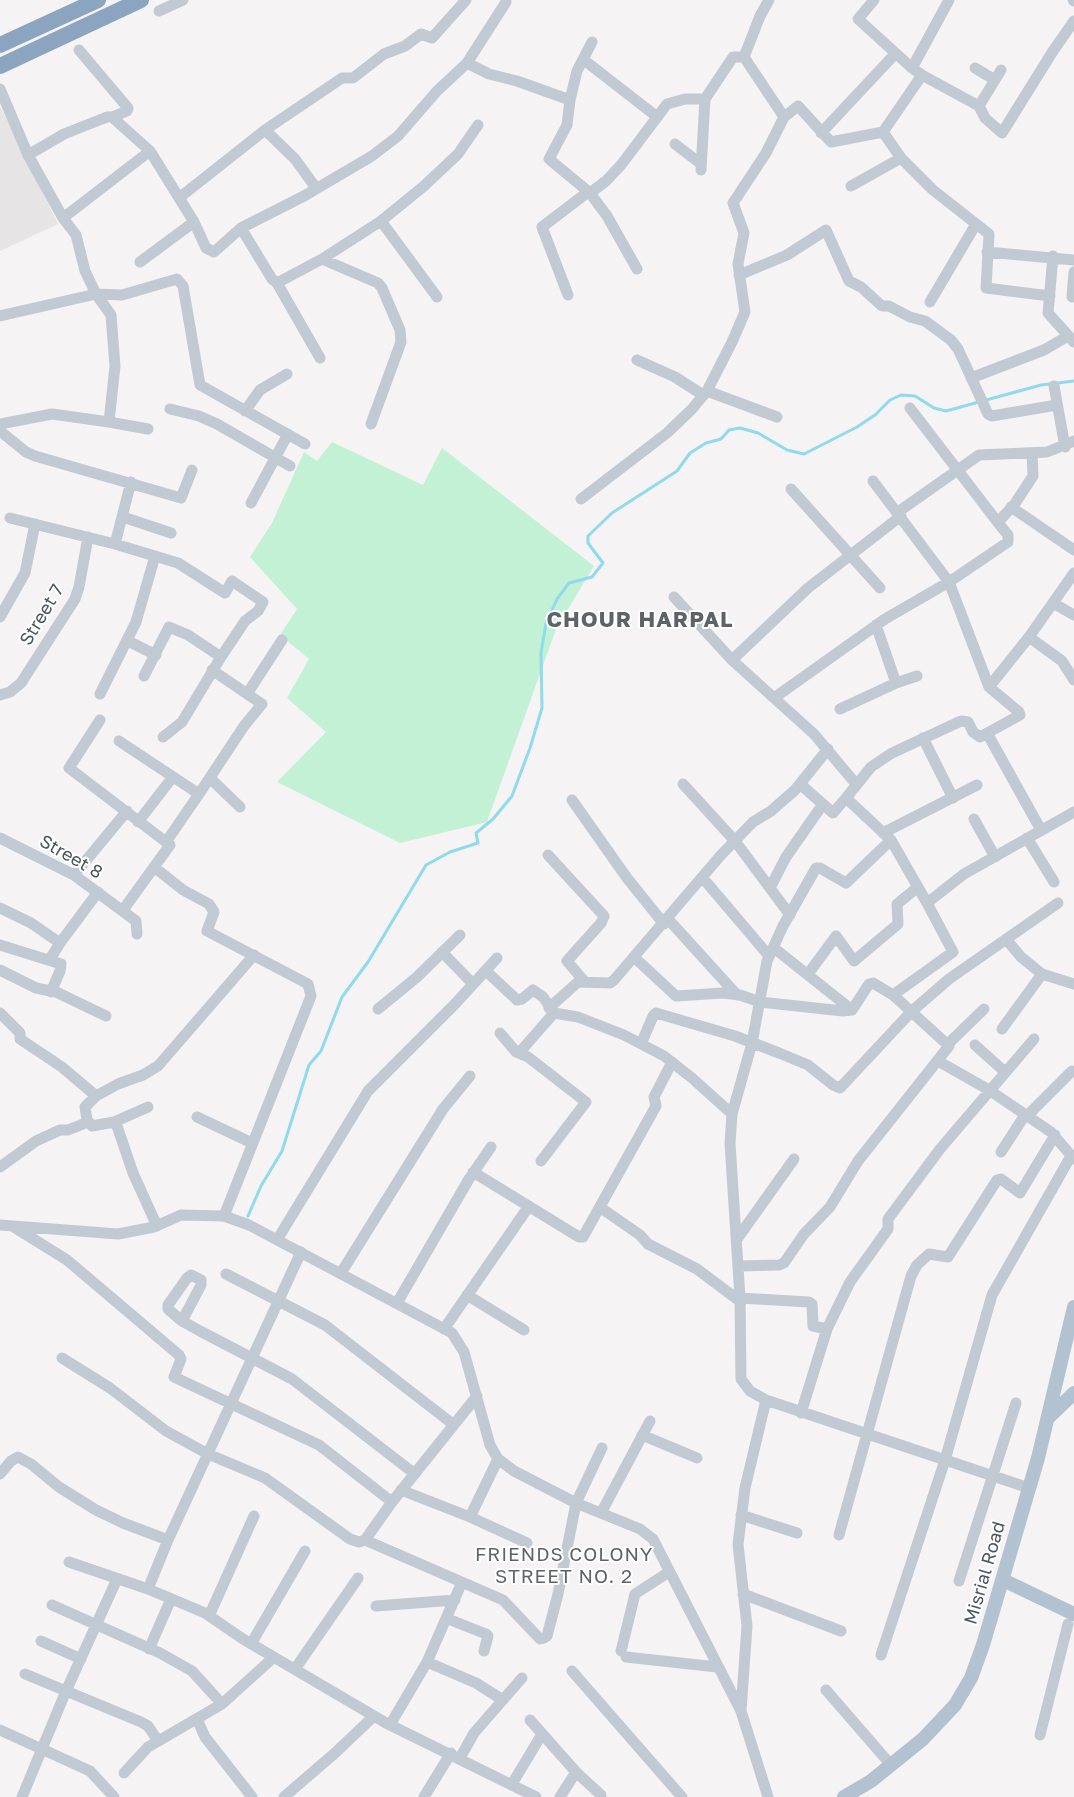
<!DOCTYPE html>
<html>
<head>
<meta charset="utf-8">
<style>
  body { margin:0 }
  canvas { display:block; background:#f5f3f3 }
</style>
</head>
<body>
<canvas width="1074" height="1797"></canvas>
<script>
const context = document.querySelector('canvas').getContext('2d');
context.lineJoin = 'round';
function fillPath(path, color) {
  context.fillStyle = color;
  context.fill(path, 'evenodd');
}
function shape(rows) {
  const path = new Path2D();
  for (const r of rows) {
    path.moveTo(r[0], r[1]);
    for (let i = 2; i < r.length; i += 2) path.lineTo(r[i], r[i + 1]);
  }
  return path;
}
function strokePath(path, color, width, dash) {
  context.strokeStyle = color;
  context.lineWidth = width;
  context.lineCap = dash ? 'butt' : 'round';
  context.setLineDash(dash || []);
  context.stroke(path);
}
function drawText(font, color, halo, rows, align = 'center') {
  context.font = font + ' "Golos Text",sans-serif';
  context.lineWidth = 4;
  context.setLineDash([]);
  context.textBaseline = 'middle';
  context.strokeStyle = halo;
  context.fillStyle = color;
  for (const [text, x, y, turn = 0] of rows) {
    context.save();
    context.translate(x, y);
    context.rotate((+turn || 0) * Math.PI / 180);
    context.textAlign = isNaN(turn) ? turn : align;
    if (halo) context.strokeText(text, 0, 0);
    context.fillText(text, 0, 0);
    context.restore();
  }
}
const education = shape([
  [0,106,58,224,0,251]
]);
const green = shape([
  [332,442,423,485,442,448,594,566,556,629,487,822,400,843,277,782,326,732,287,698,309,659,280,635,297,609,250,557,272,523,304,452,317,461]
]);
const stream = shape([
  [248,1216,261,1186,282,1151,309,1065,321,1051,342,997,368,962,426,865,450,852,478,843,476,833,493,819,512,796,530,748,542,708,541,653,546,623,557,599,569,583,592,577,603,563,588,543,588,536,612,513,677,471,690,453,706,443,721,439,729,430,740,428,758,433,787,450,804,454,857,427,875,415,890,400,901,395,915,396,934,408,946,411,1041,385,1074,381]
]);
const minor = shape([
  [769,0,760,16,744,57,784,117,798,106,831,142,883,132,922,75,912,68],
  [874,0,858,19,912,68,949,0],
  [1073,0,1074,1],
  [159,11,183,0],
  [79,50,128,108,127,111,112,117],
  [584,60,656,116],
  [467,63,489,74,517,81,570,100,567,125,549,159,590,193,606,181,621,165,667,104,685,99,705,99,733,57,744,57],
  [975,68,995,80],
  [922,75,979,106,985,118,1002,133,1053,51,1074,21],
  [0,89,28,155,63,218,76,235,85,271,96,294,111,315,115,366,109,422,52,414,0,424],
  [570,100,577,71,592,42],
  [979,106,1001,70],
  [265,130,295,159,316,188],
  [883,132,901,158,933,190,989,234,986,288,1050,296],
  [821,133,895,54],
  [675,144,701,164],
  [28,155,64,134,107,117,112,117,150,151,194,222,206,248,214,252,241,228,304,196,372,156,398,136,437,91,467,63,506,2],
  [701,170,705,99],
  [851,186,901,158],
  [590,193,607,216,637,269],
  [179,198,265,130,342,78,353,78,384,54,405,46,421,34,432,38,466,0],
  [63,218,150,151],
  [381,221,437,297],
  [241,228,272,279,277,283,322,259,381,221,424,186,458,154,478,125],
  [987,252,1074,260],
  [1053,256,1048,313,1074,342],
  [322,259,378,283,382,288,400,330,401,342,371,424],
  [140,262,194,222],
  [739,275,787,255,826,230,849,281,861,287,882,306,889,306,910,317,925,321,951,340,958,349,988,414,992,416,1057,405],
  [277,283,320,358],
  [568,295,542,227,588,192],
  [1072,297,1074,272],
  [930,302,976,224],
  [0,316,96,294,122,295,177,279,183,286,200,385,305,444],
  [637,360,675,377,703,395],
  [971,378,1044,350,1068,336],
  [1054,386,1065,447],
  [707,391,777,417],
  [910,408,999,524],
  [170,409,199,416,217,424,290,466],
  [245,411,260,390,287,374],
  [109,422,148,429],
  [0,431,26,452,35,456,181,498,192,470],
  [873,481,949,582,989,687,1019,712,1020,715,980,737,973,732,968,722,961,721,892,753,871,767,846,798,891,840,927,903,964,874,1074,812],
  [791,489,880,588],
  [581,499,667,433,692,409,707,391,732,342,745,312,738,264,744,233,733,203,766,153,784,117],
  [251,503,288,434],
  [1011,507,1074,550],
  [898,512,979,455,1047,452,1074,441],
  [123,517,171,533],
  [10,518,115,544,178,563,225,593,232,581,263,602,258,611,245,621,221,657,182,722,163,737],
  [115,544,131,482],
  [674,597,732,660,774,698,885,619,949,582,1008,542,1008,535,999,524,999,521,1014,505,1033,476,1032,453],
  [1053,603,1074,615],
  [0,617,25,573,35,524],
  [876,625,896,683],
  [1029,637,1062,661,1074,680],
  [128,641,156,655],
  [732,660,808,588,901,516],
  [144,676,169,627,188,635,221,657],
  [989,687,1029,637,1074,573],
  [100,694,136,622,155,556],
  [247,694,282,640],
  [0,695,10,692,21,683,75,599,79,587,88,537],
  [774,698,814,734,856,784],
  [840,709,896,683,917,676],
  [100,720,69,768,166,842],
  [987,733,1041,830],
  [923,738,953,798],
  [119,741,199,794,166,842,170,845,123,910],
  [210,778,240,807],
  [683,784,735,841,790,915],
  [800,784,833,813,846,798],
  [199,794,244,726,262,704,212,670],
  [572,800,627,878,664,924],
  [974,819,995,857],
  [138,822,172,778],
  [883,833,977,785],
  [0,838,74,875,136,921,137,934],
  [1027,838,1054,882],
  [891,840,846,883,820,868,816,868,783,926,767,961,752,1043,732,1114,730,1143,740,1298,741,1379,750,1391,766,1400,1029,1488],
  [548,855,604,916,601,923,567,961,584,981],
  [154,867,183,890,209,904,214,912,207,931,308,984,311,996,224,1216,249,1225,452,1333,464,1352,490,1445,498,1459,514,1471,576,1503,640,1529,653,1539,741,1711,768,1797],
  [74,875,127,811],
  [702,877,769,956],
  [770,888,786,857,823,804],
  [0,908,31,923,60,943],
  [668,919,737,995],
  [1006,939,1021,957,1042,974,1074,984],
  [0,945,61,964,60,971,51,992],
  [774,948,852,1010],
  [442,952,473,984],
  [634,957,676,996,723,993,740,995,760,1002,843,1011,852,1010,869,984,873,983,893,995,949,1046,858,1161,830,1207,804,1234,784,1263,779,1265,739,1266],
  [50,959,60,943,98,892],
  [0,970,36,988,56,992,106,1016],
  [486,971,517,1000,522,999,533,990,543,997,554,1013,578,1017,624,1035,664,1056,692,1078,732,1114],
  [808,974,836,936,854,961,898,924,897,904,918,887],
  [893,995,953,952,927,903],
  [549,1008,578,982,610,983,614,980,721,855,753,822,771,811,795,790,828,749],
  [378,1009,417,977,460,935],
  [0,1013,20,1033,20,1039,62,1067,96,1096],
  [1002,1029,1042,974],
  [500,1033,516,1052,528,1057,586,1102,541,1161],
  [641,1044,653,1016,656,1013,735,1036,779,1053,808,1065,833,1085,840,1088,911,1012,949,979,1058,903],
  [948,1044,984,1009],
  [975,1045,1005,1072],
  [519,1053,554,1013],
  [938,1061,989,1090,1051,1132,1074,1159],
  [1027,1116,1072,1071],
  [197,1117,252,1143],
  [114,1122,148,1107],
  [1001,1152,1025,1115],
  [0,1167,36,1141,60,1130,68,1130,88,1122],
  [473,1172,579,1237,583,1237,656,1106,654,1097,672,1062],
  [601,1208,640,1235,648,1244,697,1269,741,1302],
  [0,1225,118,1234,154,1227,181,1215,224,1216],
  [157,1226,133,1173,116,1123,114,1122,92,1126,87,1120,85,1107,96,1096,118,1084,143,1075,158,1066,254,955],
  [14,1227,67,1260,179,1355,181,1359,174,1377,319,1445,392,1502],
  [737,1239,794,1159],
  [277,1240,368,1091,455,1004,497,958],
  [341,1273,443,1109,470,1076],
  [226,1274,325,1325,454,1425],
  [467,1295,524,1330],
  [740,1298,809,1302,812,1304,813,1326,827,1329],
  [397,1303,469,1179,491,1147],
  [182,1321,201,1285,201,1280,191,1275,187,1278,168,1305,168,1309,182,1321,200,1331,292,1379,415,1474],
  [444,1329,529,1206],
  [62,1358,110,1388,166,1431,208,1454,265,1478,350,1539,359,1542,365,1540,392,1502,477,1396],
  [801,1413,827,1329,850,1282,888,1229,888,1219,940,1149,1034,1039],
  [642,1435,697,1458],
  [0,1474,11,1461,18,1457,31,1464,59,1487,96,1510,123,1523,168,1540,301,1252],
  [401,1490,470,1517,527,1543],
  [601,1513,650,1421],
  [741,1515,797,1533],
  [470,1517,498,1459],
  [839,1535,911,1276,917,1265,929,1254,948,1257,997,1180,1001,1179,1020,1193,1055,1135],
  [365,1540,503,1600,540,1639,544,1638,547,1636,558,1594,576,1503,602,1448],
  [69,1562,148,1589,205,1613,243,1639,386,1723,536,1797],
  [959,1581,1016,1403],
  [148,1589,168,1540],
  [743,1594,841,1631],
  [52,1605,160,1653,192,1671,222,1704],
  [376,1606,455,1600],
  [209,1616,254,1516],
  [448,1619,486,1634,488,1636,484,1651],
  [41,1641,81,1659],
  [251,1644,305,1551],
  [149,1649,171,1599],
  [621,1651,635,1594,669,1572],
  [881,1655,945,1460,992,1295,1071,1156],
  [626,1657,717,1667],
  [427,1662,476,1683,503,1700],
  [295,1669,358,1578],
  [572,1671,682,1797],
  [25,1674,141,1722,148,1726,158,1741],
  [826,1690,891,1765],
  [741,1711,747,1626,738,1544,745,1488,766,1400],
  [197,1719,205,1737,252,1797],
  [530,1720,576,1772,601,1795],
  [390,1725,427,1662,462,1582],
  [0,1730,90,1771,114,1797],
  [1040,1735,1068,1624],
  [460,1758,474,1733,522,1678],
  [124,1773,148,1747,222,1704,274,1657],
  [512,1784,542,1734],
  [22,1797,66,1691,117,1579],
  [284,1797,335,1753,374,1716],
  [424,1797,451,1753],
  [560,1797,576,1772]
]);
const major = shape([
  [1049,1417,1074,1393],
  [1003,1580,1074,1614],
  [844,1797,871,1781,923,1739,955,1705,971,1678,983,1645,1038,1458,1074,1307]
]);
const highway = shape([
  [0,45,98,0],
  [0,66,141,0]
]);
const streetNames = [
  ["Street 7",42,615,-59],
  ["Street 8",71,857,30],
  ["Misrial Road",985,1573,-74]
];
const neighbourhoodNames = [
  ["FRIENDS COLONY",564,1555],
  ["STREET NO. 2",564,1577]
];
const districtNames = [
  ["CHOUR HARPAL",640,620]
];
fillPath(education, '#e6e4e5');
fillPath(green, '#c3f1d5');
strokePath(stream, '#90daee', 3);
strokePath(minor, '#c1cad2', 11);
strokePath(major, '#b3c2d1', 14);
strokePath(highway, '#8ba5c1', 16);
drawText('18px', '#4a5661', '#fff', streetNames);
context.letterSpacing = '1px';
drawText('19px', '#5f6368', '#fff', neighbourhoodNames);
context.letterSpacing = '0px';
context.letterSpacing = '1px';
drawText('bold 22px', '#5f6368', '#fff', districtNames);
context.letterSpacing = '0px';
</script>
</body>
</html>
